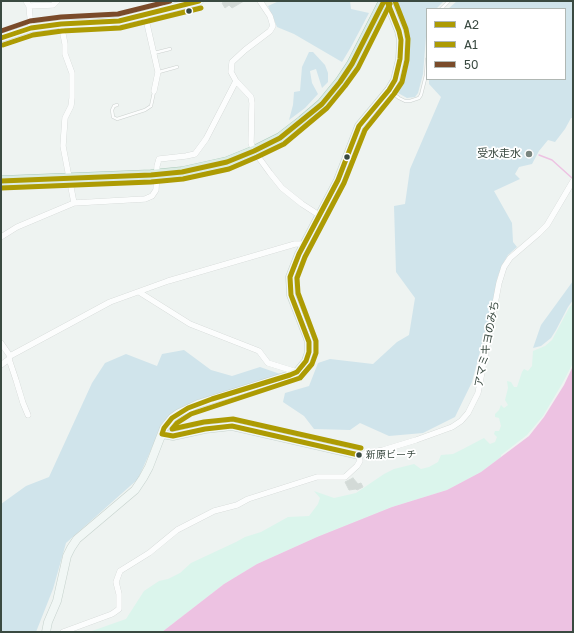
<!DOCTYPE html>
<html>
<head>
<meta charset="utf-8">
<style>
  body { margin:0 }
  #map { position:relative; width:574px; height:633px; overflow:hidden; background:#eef3f1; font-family:"Golos Text",sans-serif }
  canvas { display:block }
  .frame { position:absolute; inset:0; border:2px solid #3a4a41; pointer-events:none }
  .legend { position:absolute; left:426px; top:8px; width:140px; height:72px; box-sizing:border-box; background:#fff; border:1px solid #b0b7b3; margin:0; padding:5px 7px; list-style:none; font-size:12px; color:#3a4a41 }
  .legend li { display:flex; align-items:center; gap:8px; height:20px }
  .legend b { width:20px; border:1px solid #b0b7b3 }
</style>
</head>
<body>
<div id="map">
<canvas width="574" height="633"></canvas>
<div class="frame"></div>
<ul class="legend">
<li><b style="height:5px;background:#ad9b03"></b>A2</li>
<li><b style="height:5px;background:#ad9b03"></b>A1</li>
<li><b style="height:5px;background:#7a4b2a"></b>50</li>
</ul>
</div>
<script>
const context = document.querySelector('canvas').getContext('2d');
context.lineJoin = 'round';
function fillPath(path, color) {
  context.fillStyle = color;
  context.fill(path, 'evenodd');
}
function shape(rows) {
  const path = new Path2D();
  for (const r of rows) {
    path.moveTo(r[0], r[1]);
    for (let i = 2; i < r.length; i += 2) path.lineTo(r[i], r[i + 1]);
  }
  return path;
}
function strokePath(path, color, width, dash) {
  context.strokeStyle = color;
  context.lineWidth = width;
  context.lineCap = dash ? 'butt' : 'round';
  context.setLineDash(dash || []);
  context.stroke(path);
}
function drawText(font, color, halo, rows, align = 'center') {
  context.font = font + ' "Golos Text","Noto Sans JP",sans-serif';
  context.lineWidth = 3.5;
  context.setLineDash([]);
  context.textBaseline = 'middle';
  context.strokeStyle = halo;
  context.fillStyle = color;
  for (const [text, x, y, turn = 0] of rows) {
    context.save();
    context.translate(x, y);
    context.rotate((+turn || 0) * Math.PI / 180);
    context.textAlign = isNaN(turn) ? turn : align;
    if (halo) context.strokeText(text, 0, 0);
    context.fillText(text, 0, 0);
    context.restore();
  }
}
const green = shape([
  [279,1,350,1,351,9,369,13,351,47,342,62,294,34,277,27,268,6],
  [395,1,444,1,436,9,427,9,427,24,423,74,418,93,415,97,407,98,398,93,409,54,408,33],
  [457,1,573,1,573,118,571,118,565,129,555,142,548,140,539,151,532,164,519,167,515,174,520,179,494,191,512,223,513,242,517,247,508,255,502,265,497,279,494,299,472,382,455,417,423,433,389,436,360,423,350,430,314,429,304,416,283,402,285,393,309,386,318,363,330,359,373,364,397,342,409,335,415,298,396,272,394,206,405,204,410,169,441,97,429,84,429,79,565,79,565,9,448,9],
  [309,52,313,52,325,65,328,73,328,82,322,88,316,69,310,71,312,83,318,94,305,108,289,120,293,105,294,92,300,91,302,67],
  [573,281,573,300,568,307,556,330,551,338,541,346,533,348,541,325],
  [184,350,211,370,232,376,260,367,283,375,197,400,178,409,170,416,163,423,138,479,66,543,53,589,36,632,1,632,1,504,26,486,49,477,92,383,105,363,126,354,157,366,162,354]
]);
const sand = shape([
  [573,303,573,363,562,384,543,416,527,435,501,455,501,457,481,472,447,490,392,507,317,537,257,564,224,584,162,632,89,632,126,619,144,591,159,581,168,579,180,573,191,563,236,542,245,537,261,532,288,517,309,516,318,504,320,498,314,491,334,498,356,493,384,474,394,469,414,464,421,469,429,467,438,462,441,455,453,454,463,449,482,439,484,438,490,444,495,442,497,437,494,434,495,431,499,431,501,426,499,418,495,417,495,414,499,410,501,405,504,408,508,405,505,400,508,388,507,381,511,382,514,387,517,387,522,372,524,369,528,371,532,366,533,351,545,346,552,340,569,308]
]);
const water = shape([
  [573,366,573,632,162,632,224,584,257,564,317,537,392,507,447,490,481,472,529,436,544,417,564,385]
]);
const stream = shape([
  [539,155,552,160,572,178]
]);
const building = shape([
  [226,1,244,1,232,8,229,5,225,8,222,3,226,1],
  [353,478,358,484,361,483,363,487,357,490,356,489,349,490,345,482,353,478]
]);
const lane = shape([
  [441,9,449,1],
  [154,53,170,49],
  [159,72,177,67],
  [391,92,399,98,405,101,410,101,419,98,421,95,426,75,427,59],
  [117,105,114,106,112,110,113,117,117,119,145,110,151,106,154,92]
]);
const street = shape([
  [26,1,29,6,31,28],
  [161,1,162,10],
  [260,1,270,16,273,26,270,31,245,50,232,62,231,72,236,81,251,97,252,103,251,143,254,151,270,173,282,188,302,204,319,215],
  [29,6,53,5,57,1],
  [145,15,158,72,154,91],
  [61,24,65,44,65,54,72,73,72,98,71,106,65,118,63,146,74,203],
  [1,237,17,227,74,203,145,199,152,196,156,190,157,166,159,159,186,156,195,154,206,139,236,81],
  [139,292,190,324,259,351,268,363,297,372],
  [1,343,10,356],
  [9,359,16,380,23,403,28,415],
  [1,365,9,359,10,356,110,302,168,281,295,244,304,244],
  [63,632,112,614,119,609,119,594,116,582,120,571,149,553,177,530,214,511,237,505,248,499,317,477,345,477,357,466,360,461,359,455,383,450,416,440,452,427,461,421,468,413,478,393,499,283,504,267,510,258,538,234,547,225,573,181]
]);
const secondary = shape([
  [1,38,31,28,61,24,98,23,119,21,199,1],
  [162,434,173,436,205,429,232,426,359,455],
  [46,632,48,622,57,601,67,556,71,548,77,539,135,490,143,478,149,467,164,428,172,418,179,413,198,404,290,375,297,372,306,361,309,352,309,342,307,336,291,295,290,277,299,254,338,180,359,126,389,90,395,80,400,59,401,40,399,31,387,1]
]);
const highway = shape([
  [1,181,151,175,182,172,227,162,254,151,280,138,302,121,322,104,340,82,352,64,384,1]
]);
const bus1 = shape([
  [1,38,31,28,61,24,119,21,199,1],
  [1,181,151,175,182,172,227,162,254,151,280,138,322,104,340,82,352,64,384,1],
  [359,455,232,426,205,429,173,436,162,434,164,428,172,418,188,408,212,399,290,375,297,372,306,361,309,352,309,342,291,295,290,277,299,254,338,180,359,126,389,90,395,80,400,59,401,40,399,31,387,1]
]);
const bus2 = shape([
  [3,45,33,35,62,31,120,28,201,8],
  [1,188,151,182,183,179,229,169,257,157,284,144,327,108,345,86,358,68,390,4],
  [361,448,233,419,204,422,172,429,177,423,191,414,300,378,312,364,316,353,316,341,298,293,297,278,305,257,344,183,365,130,394,94,402,82,407,60,408,39,406,29,395,1]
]);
const bus3 = shape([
  [1,31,30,21,61,17,118,14,170,1]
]);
const markers = [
  [189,11,3.5,"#3a4a41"],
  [529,154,4,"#79857f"],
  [347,157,3.5,"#3a4a41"],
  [359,455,3.5,"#3a4a41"]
];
const busNames = [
  ["新原ビーチ",366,455]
];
const poiNames = [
  ["受水走水",521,154]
];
const streetNames = [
  ["アマミキヨのみち",487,344,-79]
];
fillPath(green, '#d0e4eb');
fillPath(sand, '#dbf5ec');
fillPath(water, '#edc2e2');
strokePath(stream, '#edc2e2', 1.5);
fillPath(building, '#d3dad7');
strokePath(building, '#d4dbd8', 1);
strokePath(lane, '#ccd1cf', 3.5);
strokePath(street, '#ccd1cf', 6);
strokePath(secondary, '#c6d2cd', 9);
strokePath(highway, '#abc9ba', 11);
strokePath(lane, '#fcfdfd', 2.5);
strokePath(street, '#fcfdfd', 5.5);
strokePath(secondary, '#f1f7f5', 8);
strokePath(highway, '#dcece4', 10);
strokePath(bus1, '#ad9b03', 5);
strokePath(bus2, '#ad9b03', 5);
strokePath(bus3, '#7a4b2a', 5);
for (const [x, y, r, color] of markers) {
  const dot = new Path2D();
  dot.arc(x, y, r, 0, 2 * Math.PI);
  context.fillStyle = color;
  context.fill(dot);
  strokePath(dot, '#fff', 1.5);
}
drawText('10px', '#3a4a41', '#fff', busNames, 'left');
drawText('11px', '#3a4a41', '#fff', poiNames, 'right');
drawText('11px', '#3a4a41', '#fff', streetNames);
</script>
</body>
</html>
